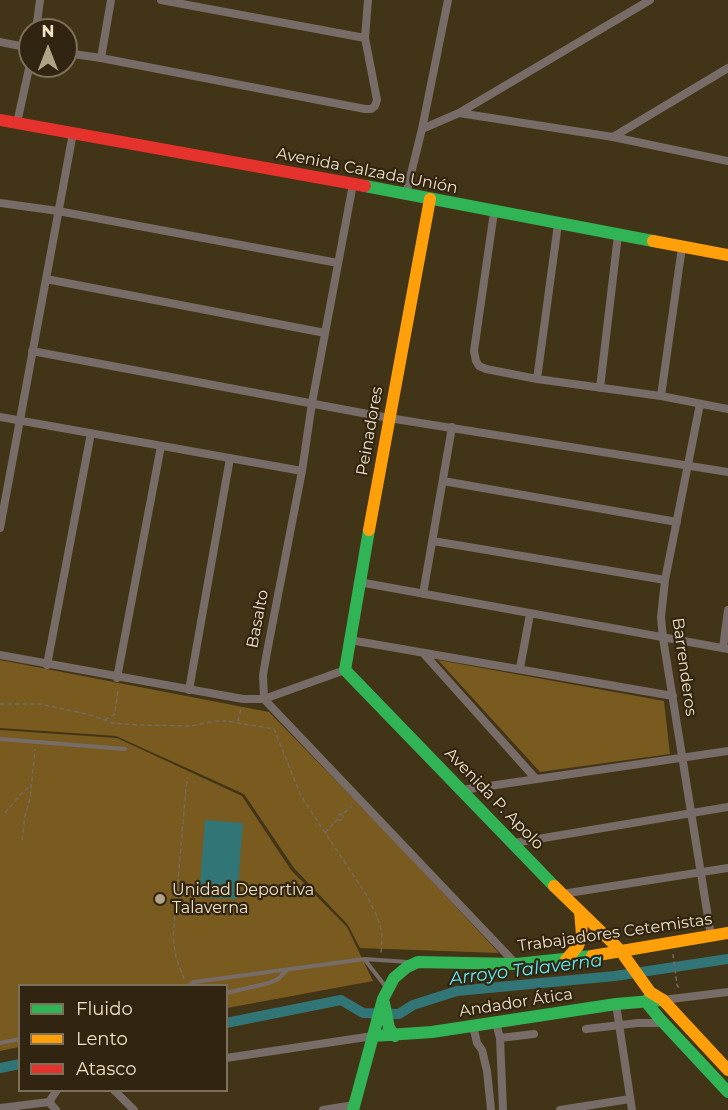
<!DOCTYPE html>
<html>
<head>
<meta charset="utf-8">
<style>
  body { margin:0 }
  #map { position:relative; width:728px; height:1110px; overflow:hidden; background:#423416; font-family:Montserrat,sans-serif }
  canvas { display:block }
  .legend { position:absolute; left:18px; top:984px; width:210px; height:108px; box-sizing:border-box; background:#312511; border:2px solid #7d705a; margin:0; padding:8px 10px; list-style:none; font-size:18px; color:#f0e1c7 }
  .legend li { display:flex; align-items:center; gap:12px; height:30px }
  .legend b { width:30px; border:2px solid #7d705a }
  .north { position:absolute; left:18px; top:18px; width:60px; height:60px; box-sizing:border-box; background:#312511; border:2px solid #7d705a; border-radius:50%; rotate:0deg; font-size:16px; font-weight:700; line-height:24px; text-align:center; color:#f0e1c7 }
  .north::after { content:''; display:block; margin:auto; width:21px; height:27px; background:#b3a489; clip-path:polygon(50% 0,100% 100%,50% 72%,0 100%) }
</style>
</head>
<body>
<div id="map">
<canvas width="728" height="1110"></canvas>
<ul class="legend">
<li><b style="height:8px;background:#30b455"></b>Fluido</li>
<li><b style="height:8px;background:#ff9f0a"></b>Lento</li>
<li><b style="height:8px;background:#e5322d"></b>Atasco</li>
</ul>
<div class="north">N</div>
</div>
<script>
const context = document.querySelector('canvas').getContext('2d');
context.lineJoin = 'round';
function fillPath(path, color) {
  context.fillStyle = color;
  context.fill(path, 'evenodd');
}
function shape(rows) {
  const path = new Path2D();
  for (const r of rows) {
    path.moveTo(r[0], r[1]);
    for (let i = 2; i < r.length; i += 2) path.lineTo(r[i], r[i + 1]);
  }
  return path;
}
function strokePath(path, color, width, dash) {
  context.strokeStyle = color;
  context.lineWidth = width;
  context.lineCap = dash ? 'butt' : 'round';
  context.setLineDash(dash || []);
  context.stroke(path);
}
function drawText(font, color, halo, rows, align = 'center') {
  context.font = font + ' Montserrat,sans-serif';
  context.lineWidth = 4.5;
  context.setLineDash([]);
  context.textBaseline = 'middle';
  context.strokeStyle = halo;
  context.fillStyle = color;
  for (const [text, x, y, turn = 0] of rows) {
    context.save();
    context.translate(x, y);
    context.rotate((+turn || 0) * Math.PI / 180);
    context.textAlign = isNaN(turn) ? turn : align;
    if (halo) context.strokeText(text, 0, 0);
    context.fillText(text, 0, 0);
    context.restore();
  }
}
const green = shape([
  [0,660,269,712,386,832,499,953,360,948,348,925,294,868,244,794,116,736,0,728],
  [438,660,664,701,670,754,540,772],
  [0,730,117,738,242,796,291,870,347,927,373,981,227,1008,226,986,20,986,19,1047,0,1051]
]);
const water = shape([
  [205,820,243,823,237,899,199,897]
]);
const canal = shape([
  [226,1023,341,1000,363,1013,399,1014,413,1005,457,991,615,976,728,959],
  [0,1068,20,1064]
]);
const path = shape([
  [0,704,40,704,87,714,113,723,140,725,191,726,215,721,227,721,274,729,301,796,367,896,377,916,382,933,381,954],
  [105,720,115,714,118,689],
  [238,721,241,708],
  [5,813,22,793,31,785],
  [338,820,343,820,343,815],
  [325,833,337,820,339,814,343,814,352,806],
  [22,840,25,816,30,799,35,749],
  [673,954,677,985,679,988],
  [184,979,176,957,173,938,187,777]
]);
const lane = shape([
  [0,739,125,749],
  [365,960,386,987],
  [188,986,194,982,365,959,408,962],
  [226,993,269,983,278,979,286,971],
  [0,1043,20,1039]
]);
const street = shape([
  [161,0,365,38],
  [36,30,40,0],
  [0,42,30,48],
  [66,53,101,58,365,109,371,109,375,106,377,100,365,38,368,0],
  [101,58,111,0],
  [459,113,613,137,728,161],
  [17,123,30,64],
  [422,129,459,113,650,0],
  [613,137,728,68],
  [353,184,312,403,302,471,267,652,263,675,264,699,516,964],
  [406,194,422,129,448,0],
  [0,203,58,211,338,263],
  [494,212,474,351,476,361,479,366,486,369,537,379,661,396,728,409],
  [46,279,325,333],
  [32,351,389,418,728,472],
  [537,379,558,224],
  [600,388,618,235],
  [661,396,682,247],
  [700,404,665,580,661,617,663,638,711,936],
  [0,417,302,471],
  [443,481,677,522],
  [0,528,73,133],
  [433,541,665,580],
  [359,582,728,649],
  [423,594,452,427],
  [350,640,673,696],
  [723,648,728,610],
  [0,655,243,699,264,699,345,670],
  [425,655,536,779],
  [47,665,91,433],
  [520,668,530,614],
  [117,678,161,446],
  [189,690,230,458],
  [462,790,728,751],
  [514,843,728,807],
  [562,894,728,868],
  [663,1000,728,992],
  [616,1004,632,1110],
  [496,1023,500,1038,503,1110],
  [473,1026,477,1043,482,1050,487,1071,491,1110],
  [586,1029,638,1023,664,1023],
  [500,1038,534,1034],
  [226,1058,373,1036],
  [114,1090,134,1110],
  [49,1102,57,1090],
  [49,1102,56,1110],
  [0,1108,49,1102],
  [323,1110,354,1105],
  [560,1110,630,1099]
]);
const fast = shape([
  [365,186,653,241],
  [369,530,345,670,554,886],
  [648,999,646,1002,660,1019,728,1092],
  [384,1003,389,1028,395,1036],
  [373,1036,432,1032,616,1004,663,1000],
  [353,1110,383,999,394,978,407,967,418,962,516,964,592,956]
]);
const slow = shape([
  [653,241,728,255],
  [369,530,430,199],
  [554,886,620,950,650,992,663,1000,728,1070],
  [592,956,728,933],
  [566,960,578,946,582,935,580,911]
]);
const jam = shape([
  [0,120,365,186]
]);
const markers = [
  [160,899,6,"#b3a489"]
];
const streetNames = [
  ["Avenida Calzada Unión",367,171,11],
  ["Peinadores",370,431,-80],
  ["Basalto",258,619,-79],
  ["Barrenderos",684,667,82],
  ["Avenida P. Apolo",494,799,46],
  ["Trabajadores Cetemistas",615,933,-8],
  ["Andador Ática",516,1003,-9]
];
const poiNames = [
  ["Unidad Deportiva",172,890],
  ["Talaverna",172,908]
];
const waterNames = [
  ["Arroyo Talaverna",526,970,-7]
];
fillPath(green, '#795b20');
fillPath(water, '#317576');
strokePath(canal, '#317576', 10);
strokePath(path, '#756b62', 1.5, [4.5, 3]);
strokePath(lane, '#776c68', 4);
strokePath(street, '#776c68', 8);
strokePath(fast, '#30b455', 12);
strokePath(slow, '#ff9f0a', 12);
strokePath(jam, '#e5322d', 12);
for (const [x, y, r, color] of markers) {
  const dot = new Path2D();
  dot.arc(x, y, r, 0, 2 * Math.PI);
  context.fillStyle = color;
  context.fill(dot);
  strokePath(dot, '#312511', 2);
}
drawText('16px', '#f0e1c7', '#312511', streetNames);
drawText('16px', '#f0e1c7', '#312511', poiNames, 'left');
drawText('italic 18px', '#5dedf6', '#312511', waterNames);
</script>
</body>
</html>
